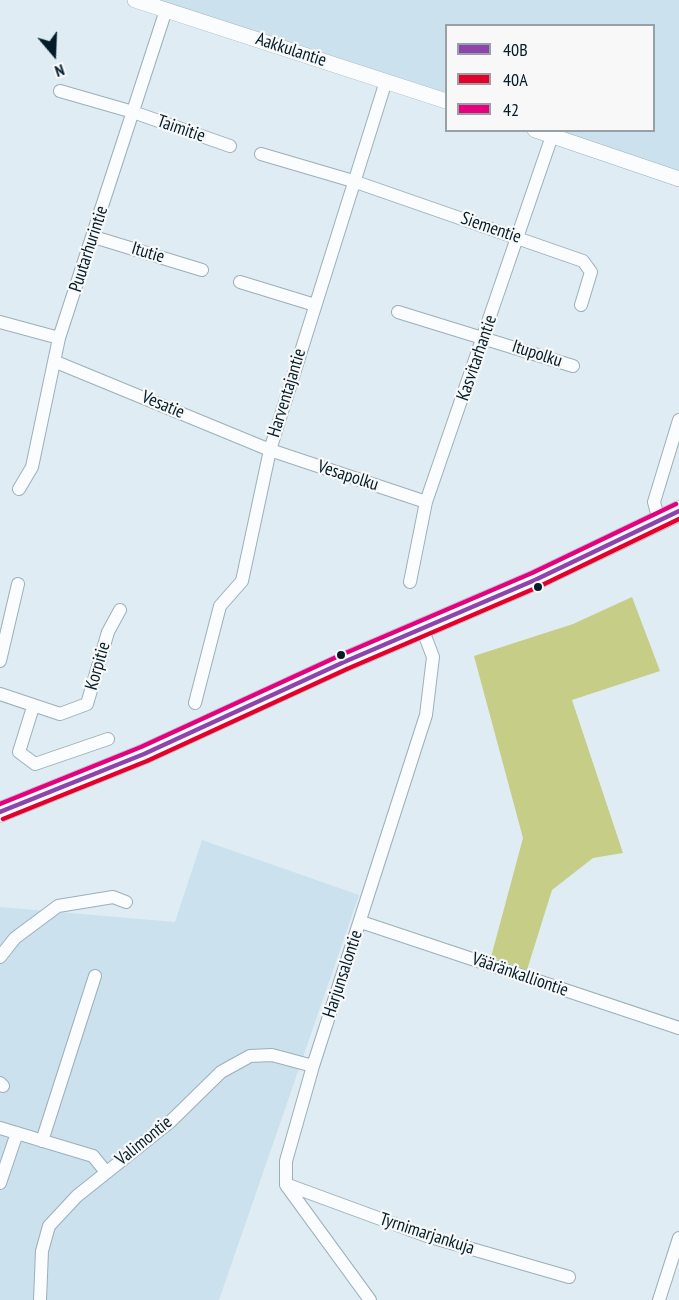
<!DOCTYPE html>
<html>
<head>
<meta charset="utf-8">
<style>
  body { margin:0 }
  #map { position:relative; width:679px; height:1300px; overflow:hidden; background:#dfecf4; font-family:"PT Sans Narrow",sans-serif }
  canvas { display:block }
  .legend { position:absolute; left:445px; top:24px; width:210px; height:108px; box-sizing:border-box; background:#f8f8f8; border:2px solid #96a0a5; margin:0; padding:8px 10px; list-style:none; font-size:18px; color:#021d29 }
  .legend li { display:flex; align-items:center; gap:12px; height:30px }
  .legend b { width:30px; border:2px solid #96a0a5 }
  .north { position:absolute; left:24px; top:24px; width:60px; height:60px; -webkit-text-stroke:4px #f8f8f8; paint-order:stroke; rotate:161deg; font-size:16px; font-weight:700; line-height:24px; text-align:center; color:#021d29 }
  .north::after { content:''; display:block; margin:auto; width:21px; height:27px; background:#021d29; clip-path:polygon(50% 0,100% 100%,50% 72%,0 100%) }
</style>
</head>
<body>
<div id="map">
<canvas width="679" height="1300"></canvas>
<ul class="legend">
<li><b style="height:8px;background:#8e44ad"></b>40B</li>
<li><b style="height:8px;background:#e4002b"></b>40A</li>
<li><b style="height:8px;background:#e5007d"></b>42</li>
</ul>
<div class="north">N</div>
</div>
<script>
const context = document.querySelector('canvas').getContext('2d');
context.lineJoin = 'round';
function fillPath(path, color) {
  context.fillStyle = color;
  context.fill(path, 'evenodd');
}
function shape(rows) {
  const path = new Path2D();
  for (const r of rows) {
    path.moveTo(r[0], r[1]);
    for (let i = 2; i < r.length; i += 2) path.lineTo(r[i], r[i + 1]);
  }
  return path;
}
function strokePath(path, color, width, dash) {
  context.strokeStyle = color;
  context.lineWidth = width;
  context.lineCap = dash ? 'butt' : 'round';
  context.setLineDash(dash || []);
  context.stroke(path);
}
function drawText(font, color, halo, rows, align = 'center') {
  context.font = font + ' "PT Sans Narrow",sans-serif';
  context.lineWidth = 4.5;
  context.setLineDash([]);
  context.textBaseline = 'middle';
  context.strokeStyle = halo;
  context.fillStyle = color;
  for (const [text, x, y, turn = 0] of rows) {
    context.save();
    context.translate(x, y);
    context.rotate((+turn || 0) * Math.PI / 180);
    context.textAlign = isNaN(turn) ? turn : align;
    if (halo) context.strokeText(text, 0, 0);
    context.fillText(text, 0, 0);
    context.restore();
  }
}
const built = shape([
  [137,0,679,0,679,179,535,131,654,130,654,26,446,26,446,101],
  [202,840,359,895,219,1300,0,1300,0,907,175,922]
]);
const forest = shape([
  [632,597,660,671,572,700,623,853,593,858,552,890,527,970,491,957,523,838,474,656,573,624]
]);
const minor = shape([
  [60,91,133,112,230,146],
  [261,154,353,181,583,261,591,272,581,305],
  [94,237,202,270],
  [240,282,315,305],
  [398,312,573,366],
  [0,322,59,338],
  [56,362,270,450,426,502],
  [19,489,32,467,59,338,166,10],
  [659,521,654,502,679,420],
  [410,582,426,502,552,136],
  [0,661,18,584],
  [0,694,60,714,87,704,108,632,120,610],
  [195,703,220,606,242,581,270,450,386,81],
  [33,707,19,752,35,764,108,739],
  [361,922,679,1028],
  [0,957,15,938,58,906,113,897,126,902],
  [0,1083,3,1086],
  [0,1128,93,1156,106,1172],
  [42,1141,95,976],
  [0,1183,17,1133],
  [288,1185,427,1236,569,1277],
  [40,1300,42,1251,49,1226,77,1196,171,1121,221,1072,250,1056,272,1055,313,1066],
  [370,1300,286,1185,286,1161,313,1066,426,715,433,657,422,628],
  [659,1300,679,1238]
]);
const tertiary = shape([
  [135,0,446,101],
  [535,130,679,179]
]);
const primary = shape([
  [0,812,144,754,344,662,535,580,679,511]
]);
const bus1 = shape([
  [0,812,144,754,344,662,535,580,679,511]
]);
const bus2 = shape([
  [3,819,147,761,347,669,538,587,679,519]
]);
const bus3 = shape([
  [0,804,141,747,341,655,532,573,676,504]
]);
const markers = [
  [538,587,5,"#021d29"],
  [341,655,5,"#021d29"]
];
const streetNames = [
  ["Aakkulantie",291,50,18],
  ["Taimitie",181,129,19],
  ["Siementie",491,228,19],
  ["Puutarhurintie",89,249,-72],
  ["Itutie",148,253,17],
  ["Itupolku",537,354,18],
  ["Kasvitarhantie",477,358,-71],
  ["Harventajantie",287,393,-73],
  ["Vesatie",163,405,23],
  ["Vesapolku",348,476,18],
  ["Korpitie",98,666,-74],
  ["Harjunsalontie",343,974,-72],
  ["Vääränkalliontie",520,975,19],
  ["Valimontie",144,1141,-39],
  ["Tyrnimarjankuja",427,1234,18]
];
fillPath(built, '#cbe1ed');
fillPath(forest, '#c6cd87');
strokePath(minor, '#9cafb8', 14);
strokePath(tertiary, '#9cafb8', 16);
strokePath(primary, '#9cafb8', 21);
strokePath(minor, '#fafcfd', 12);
strokePath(tertiary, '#fafcfd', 15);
strokePath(primary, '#fafcfd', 20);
strokePath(bus1, '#8e44ad', 4.5);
strokePath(bus2, '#e4002b', 4.5);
strokePath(bus3, '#e5007d', 4.5);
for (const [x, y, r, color] of markers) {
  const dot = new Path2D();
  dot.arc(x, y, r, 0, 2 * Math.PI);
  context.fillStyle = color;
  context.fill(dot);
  strokePath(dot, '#f8f8f8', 2);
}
drawText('18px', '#021d29', '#f8f8f8', streetNames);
</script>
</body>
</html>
